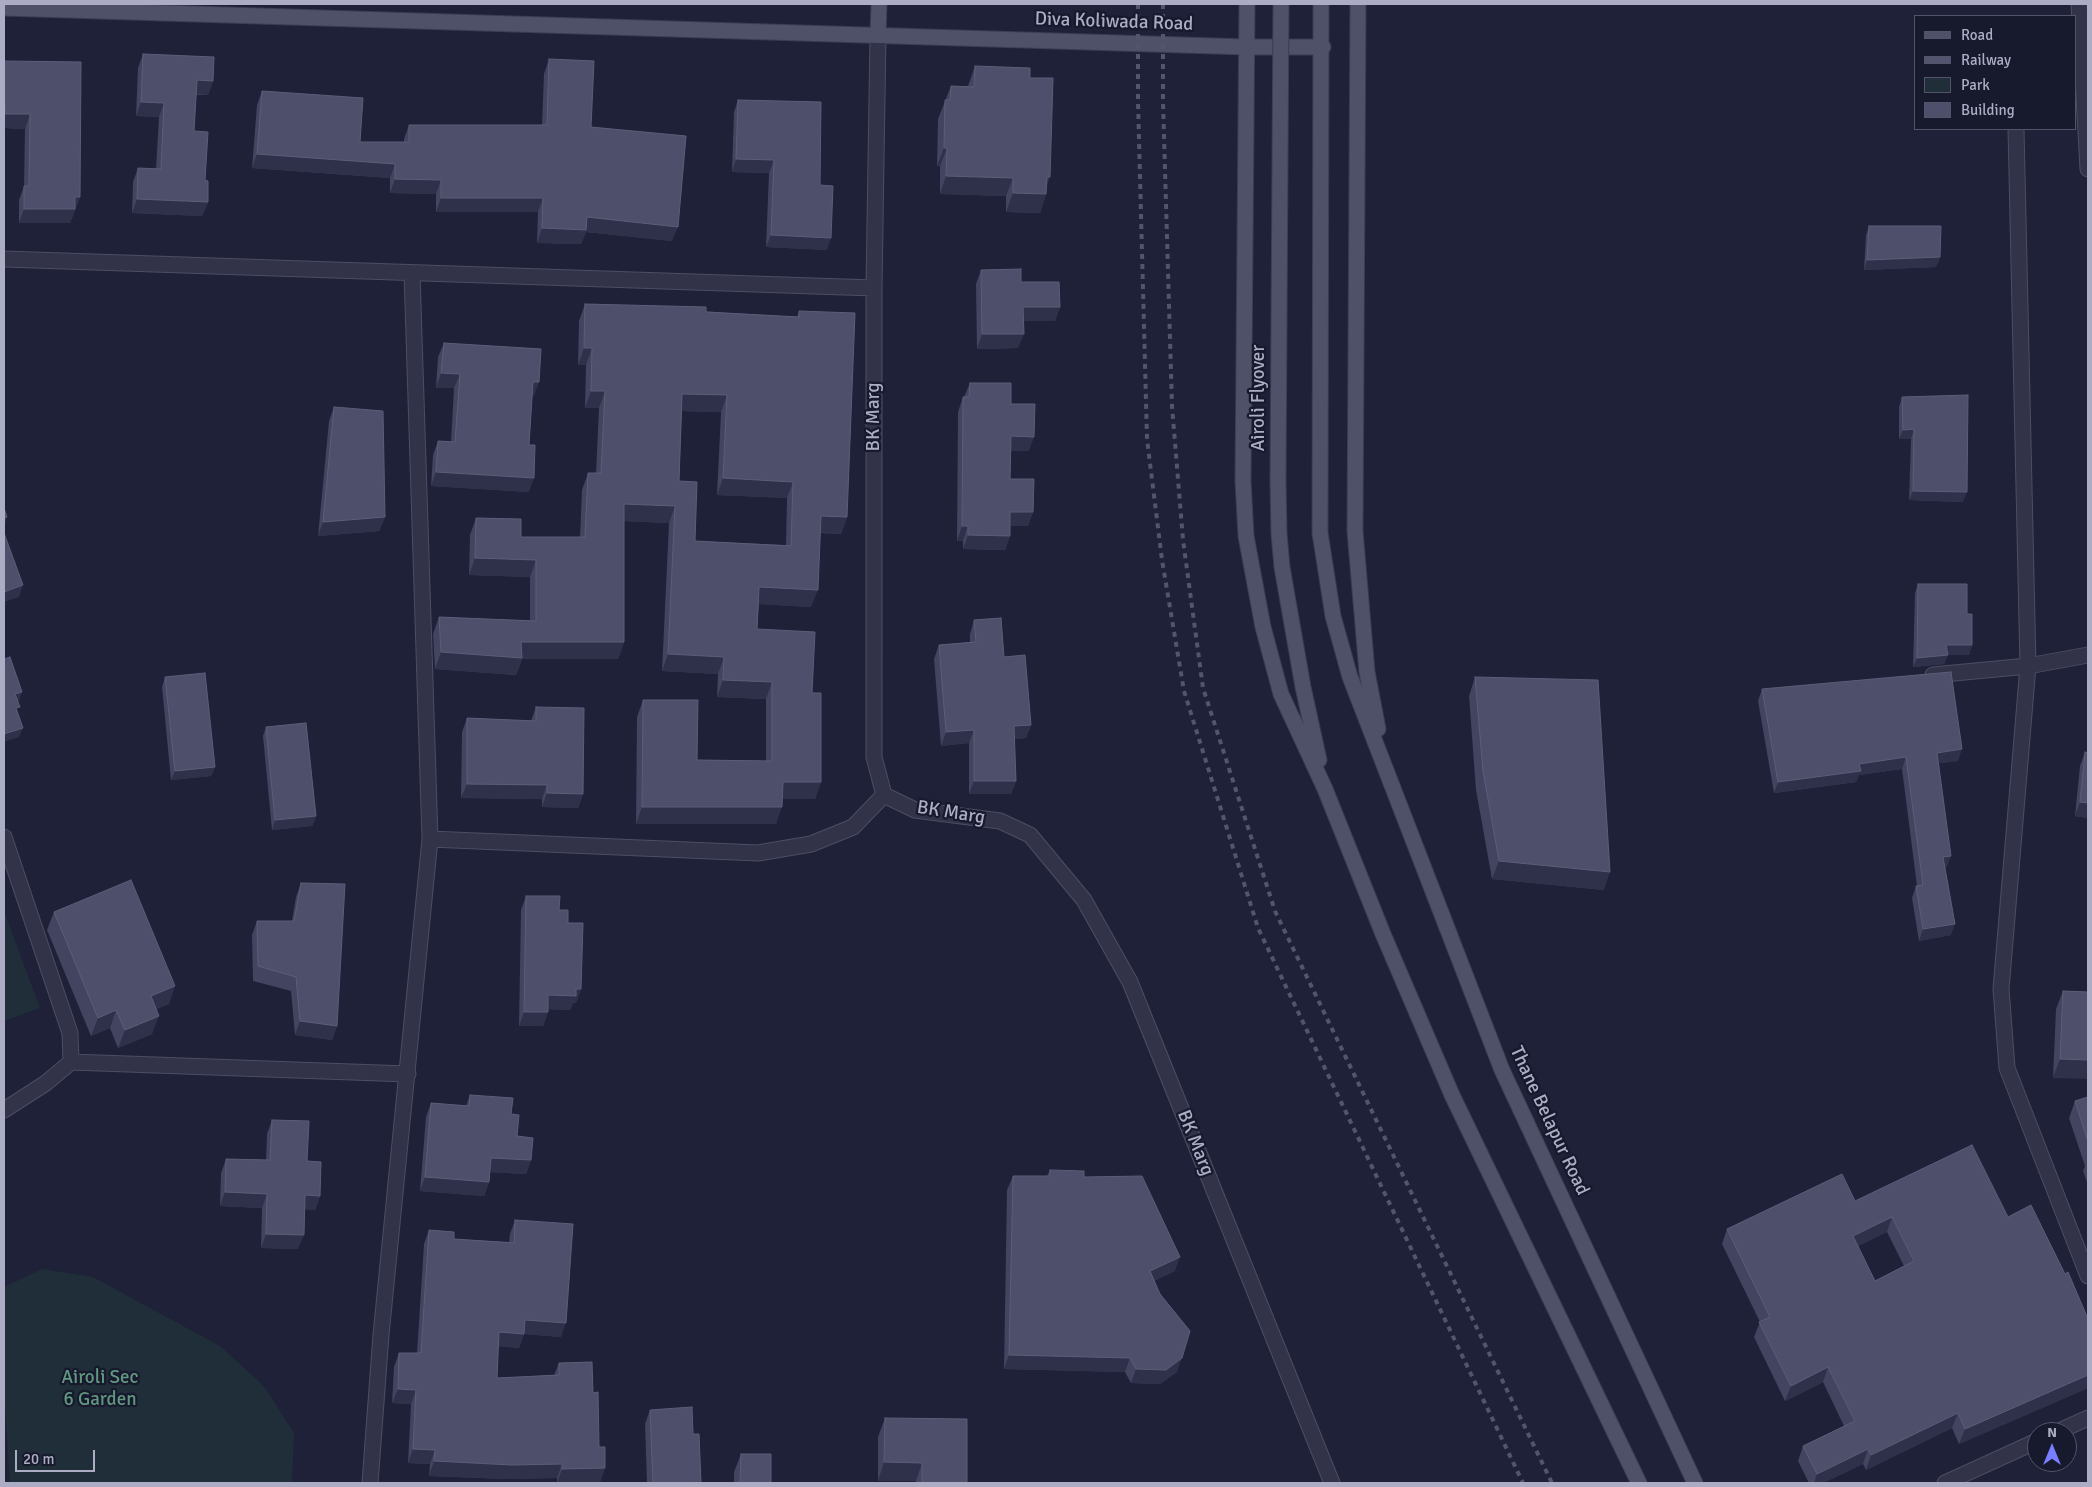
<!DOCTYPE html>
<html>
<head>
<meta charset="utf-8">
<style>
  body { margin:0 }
  #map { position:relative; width:2092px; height:1487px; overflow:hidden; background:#1e2138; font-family:Signika,sans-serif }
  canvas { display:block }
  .frame { position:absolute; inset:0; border:5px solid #acadc5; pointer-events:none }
  .legend { position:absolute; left:1914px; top:15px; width:162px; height:115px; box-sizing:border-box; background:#17192d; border:1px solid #53546a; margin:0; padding:6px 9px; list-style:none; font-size:15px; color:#acadc5 }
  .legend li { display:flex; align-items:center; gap:10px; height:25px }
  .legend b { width:25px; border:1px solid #53546a }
  .north { position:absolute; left:2027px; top:1422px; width:50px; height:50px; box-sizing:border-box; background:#17192d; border:1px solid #53546a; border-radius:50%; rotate:0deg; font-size:14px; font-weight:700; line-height:20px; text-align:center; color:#acadc5 }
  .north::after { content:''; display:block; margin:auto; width:18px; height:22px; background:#777eff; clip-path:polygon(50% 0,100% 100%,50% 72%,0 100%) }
  .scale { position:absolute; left:15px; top:1450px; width:80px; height:22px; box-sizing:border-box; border:2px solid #acadc5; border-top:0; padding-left:6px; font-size:15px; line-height:18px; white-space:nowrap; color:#acadc5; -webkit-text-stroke:4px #17192d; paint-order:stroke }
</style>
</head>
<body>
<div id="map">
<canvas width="2092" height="1487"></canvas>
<div class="frame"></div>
<ul class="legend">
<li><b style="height:6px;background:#4f5169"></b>Road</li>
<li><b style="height:6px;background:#535570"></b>Railway</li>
<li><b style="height:14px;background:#202e39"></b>Park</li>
<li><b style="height:14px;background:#4d4f6b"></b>Building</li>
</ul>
<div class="north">N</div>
<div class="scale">20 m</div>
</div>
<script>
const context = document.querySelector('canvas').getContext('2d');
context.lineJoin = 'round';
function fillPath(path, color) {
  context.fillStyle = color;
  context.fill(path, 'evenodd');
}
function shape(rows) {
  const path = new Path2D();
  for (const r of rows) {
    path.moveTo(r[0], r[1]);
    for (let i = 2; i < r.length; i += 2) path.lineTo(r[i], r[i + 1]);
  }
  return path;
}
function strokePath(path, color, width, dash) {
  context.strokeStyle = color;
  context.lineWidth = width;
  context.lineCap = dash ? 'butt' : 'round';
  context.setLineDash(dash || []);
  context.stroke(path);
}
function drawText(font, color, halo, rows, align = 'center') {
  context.font = font + ' Signika,sans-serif';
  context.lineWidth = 4.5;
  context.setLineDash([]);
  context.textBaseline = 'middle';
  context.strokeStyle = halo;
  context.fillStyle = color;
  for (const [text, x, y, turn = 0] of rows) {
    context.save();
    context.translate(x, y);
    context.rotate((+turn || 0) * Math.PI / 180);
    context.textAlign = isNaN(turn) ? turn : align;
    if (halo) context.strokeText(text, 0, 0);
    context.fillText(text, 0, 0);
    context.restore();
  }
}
const green = shape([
  [4,911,40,1008,4,1021],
  [42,1269,93,1277,220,1346,264,1386,294,1433,292,1483,10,1483,4,1394,4,1287]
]);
const minor = shape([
  [2079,4,2088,169],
  [878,35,874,288,874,757,884,795,915,810,1000,821,1030,835,1084,900,1130,982,1332,1483],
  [2016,129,2028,666,2001,989,2007,1068,2088,1276],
  [4,259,874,288],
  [1933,675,2028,666,2088,655],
  [4,837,70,1033,71,1062],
  [430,839,758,853,811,844,853,827,884,795],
  [4,1110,46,1083,71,1062,408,1074],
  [2057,1432,2088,1418],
  [370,1483,381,1335,430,839,412,273],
  [1945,1483,2037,1441]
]);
const major = shape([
  [1247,4,1243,481,1246,536,1263,627,1281,694,1325,789,1383,934,1452,1095,1639,1483],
  [1321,4,1320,533,1333,616,1350,677,1502,1070,1695,1483],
  [1358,4,1355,531,1367,672,1378,729],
  [4,8,1246,47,1323,47],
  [878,35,879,4],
  [1282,567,1303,687,1319,760]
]);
const rail = shape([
  [1138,4,1138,102,1147,439,1162,560,1184,691,1258,928,1523,1483],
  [1163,4,1163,102,1172,406,1183,540,1203,688,1275,911,1552,1483]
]);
const majorBridge = shape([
  [1281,4,1278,481,1279,534,1282,567]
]);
const wall = shape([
  [143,54,213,81,208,95,196,95,194,131,205,180,208,202,202,216,132,213,133,182,138,168,156,169,159,117,136,116,138,68],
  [549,59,591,127,672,241,586,232,581,244,537,243,538,212,436,212,436,194,390,193,390,178,252,168,257,105,262,91,360,142,404,142,404,139,409,125,542,125,544,74],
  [4,61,80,197,70,223,19,223,19,200,24,186,25,129,4,128],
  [975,66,1030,78,1046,186,1046,194,1040,213,1006,212,1006,196,940,194,940,166,937,166,938,119,951,86,968,86],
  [738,100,820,185,827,250,766,247,769,173,732,172,734,112],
  [1869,226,1940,257,1936,267,1864,270,1866,235],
  [981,270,1021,282,1060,307,1055,321,1023,321,1018,348,977,349,976,284],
  [585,304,797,317,799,311,847,517,841,534,820,533,811,607,759,604,757,629,812,693,821,782,815,799,782,799,776,824,636,824,637,717,643,700,697,760,766,761,766,699,717,697,718,674,662,671,669,523,624,521,624,642,618,659,522,659,516,675,435,669,433,634,439,617,530,621,530,577,469,575,470,535,476,518,521,537,580,537,582,490,588,473,596,473,599,408,585,408,586,365,578,365,579,321],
  [682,411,721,412,717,495,787,498,786,545,695,541,679,481],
  [444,343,534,396,532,396,529,445,529,492,431,486,433,455,438,441,451,442,454,388,436,388,438,357],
  [970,383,1011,404,1029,451,1011,451,1010,479,1033,512,1028,526,1010,526,1010,536,1005,550,963,549,963,541,957,541,958,412,963,397,964,397],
  [1902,397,1963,502,1909,500,1911,439,1899,439,1899,407],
  [334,407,385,517,379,531,318,536,329,421],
  [1918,584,1967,614,1972,645,1969,655,1948,655,1944,664,1913,667,1915,593],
  [974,620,1004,657,1031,725,1026,738,1014,739,1016,781,1011,794,969,794,969,743,941,746,934,659,939,645,970,642,970,634],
  [165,677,215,767,211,776,171,780,162,687],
  [1475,677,1604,890,1492,879,1476,790,1469,696],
  [1762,689,1958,761,1939,763,1947,867,1945,867,1951,935,1919,941,1912,898,1916,886,1917,886,1902,769,1859,775,1856,782,1774,793,1758,701],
  [536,707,583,794,578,808,542,807,542,799,461,798,462,732,467,718,531,721],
  [266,727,316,816,312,826,272,830,263,736],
  [2085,752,2088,818,2075,816,2080,766],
  [301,883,337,1026,332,1040,295,1035,291,991,253,981,252,935,257,921,292,921,296,897],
  [526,896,559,910,568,923,581,989,576,1003,573,1003,570,1010,548,1009,548,1012,543,1026,519,1026,521,910],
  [54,912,169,1004,156,1009,152,1034,118,1048,110,1028,91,1036,47,930],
  [2063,991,2088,992,2053,1078,2056,1009],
  [470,1095,511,1114,517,1136,531,1160,526,1174,490,1172,489,1182,484,1196,420,1191,426,1117,431,1103,466,1106],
  [2088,1097,2088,1185,2083,1171,2085,1166,2069,1118,2075,1101],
  [272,1120,307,1161,320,1196,315,1210,304,1209,298,1249,261,1248,262,1208,220,1206,221,1173,226,1159,266,1160,267,1134],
  [1050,1170,1084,1177,1175,1271,1154,1281,1177,1372,1160,1384,1131,1383,1125,1372,1004,1369,1007,1190,1013,1176,1047,1176],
  [1855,1201,2008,1217,2065,1274,2088,1319,2088,1388,1959,1444,1952,1428,1866,1470,1863,1464,1823,1483,1809,1483,1798,1461,1803,1446,1844,1426,1823,1382,1785,1401,1754,1337,1760,1322,1722,1244,1727,1229],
  [1887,1232,1904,1266,1875,1281,1858,1246],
  [515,1220,561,1337,524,1334,519,1348,498,1346,497,1378,554,1375,559,1363,593,1393,599,1447,605,1468,600,1482,557,1483,557,1478,507,1479,429,1476,430,1464,408,1463,411,1404,392,1403,394,1367,399,1353,417,1353,424,1244,429,1230,454,1239,509,1242,510,1234],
  [650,1410,693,1434,701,1483,647,1483,645,1424],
  [885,1418,967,1483,916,1483,916,1481,878,1481,878,1437],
  [741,1454,771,1483,734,1483,734,1472]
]);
const shadedWall = shape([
  [197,80,213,81,208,95,192,94],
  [141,102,164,103,159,117,136,116],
  [5,114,30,114,25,129,4,128,4,118],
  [944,148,947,148,940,166,937,166],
  [257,154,395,164,390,178,252,168],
  [736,159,774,160,769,173,732,172],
  [946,176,1013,178,1006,196,940,194],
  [1047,177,1050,177,1044,194,1046,194,1040,213,1006,212,1013,193],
  [395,179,441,180,436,194,390,193],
  [75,197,80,197,70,223,19,223,24,209],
  [441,198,543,198,538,212,436,212],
  [137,199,208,202,202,216,132,213],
  [587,217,678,227,672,241,586,232,581,244,537,243,542,228],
  [771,235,831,238,827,250,766,247],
  [1940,257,1936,267,1864,270,1867,260],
  [1023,307,1060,307,1055,321,1018,321],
  [982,334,1024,334,1018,348,977,349],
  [584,348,592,348,586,365,578,365],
  [441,373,460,374,454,388,436,388],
  [533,382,539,382,534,396,528,396],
  [591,391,605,391,599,408,585,408],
  [682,394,727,395,721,412,676,411],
  [1914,429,1911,439,1899,439,1903,430],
  [1011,436,1034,437,1029,451,1006,451],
  [436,472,534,478,529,492,431,486],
  [723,478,793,482,787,498,717,495],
  [1913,491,1967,492,1963,502,1909,500],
  [624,504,675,506,669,523,618,521],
  [1010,512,1033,512,1028,526,1005,526],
  [821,516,847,517,841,534,815,532],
  [7,517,4,527,4,518],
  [385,517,379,531,318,536,323,522],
  [962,526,968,526,963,541,957,541],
  [968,535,1010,536,1005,550,963,549],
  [475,558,536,560,530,577,469,575],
  [23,585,19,597,4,602,4,592],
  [759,587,818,590,811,607,753,604],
  [521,642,624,642,618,659,522,659,516,675,435,669,441,652],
  [1946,645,1972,645,1969,655,1943,655],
  [668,654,724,657,718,674,662,671],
  [1948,655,1944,664,1913,667,1917,658],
  [723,680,772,682,766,699,717,697],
  [22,692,19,701,12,704,15,694],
  [1031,725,1026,738,1009,740,1014,726],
  [23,728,19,737,4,742,4,734],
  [974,730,969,743,941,746,946,732],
  [1962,749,1958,761,1933,764,1937,753],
  [1906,757,1902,769,1859,775,1856,782,1774,793,1778,782,1859,764],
  [215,767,211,776,171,780,175,771],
  [974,781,1016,781,1011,794,969,794],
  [783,782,821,782,815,799,776,799],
  [467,784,547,785,542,799,461,798],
  [547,793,583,794,578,808,542,807],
  [2080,802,2088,803,2088,818,2075,816],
  [642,807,782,807,776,824,636,824],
  [316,816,312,826,272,830,275,820],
  [1951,856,1947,867,1939,868,1943,857],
  [1499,861,1610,872,1604,890,1492,879],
  [1955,924,1951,935,1919,941,1923,929],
  [175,986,169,1004,144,1014,151,996],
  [576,989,581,989,576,1003,573,1003,570,1010,543,1009,548,995],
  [116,1010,110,1028,91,1036,98,1018],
  [524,1012,548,1012,543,1026,519,1026],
  [159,1016,152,1034,118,1048,125,1030],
  [300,1021,337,1026,332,1040,295,1035],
  [2060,1059,2088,1060,2088,1079,2053,1078],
  [491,1158,531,1160,526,1174,486,1172],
  [425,1177,489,1182,484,1196,420,1191],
  [225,1192,267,1194,262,1208,220,1206],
  [305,1195,320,1196,315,1210,300,1209],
  [1892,1217,1887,1232,1847,1251,1853,1236],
  [266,1234,304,1235,298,1249,261,1248],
  [1180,1257,1175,1271,1145,1285,1150,1271],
  [525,1320,566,1323,561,1337,524,1334,519,1348,494,1346,499,1332],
  [1009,1355,1130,1358,1125,1372,1004,1369],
  [1182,1358,1177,1372,1160,1384,1131,1383,1136,1369],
  [1828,1367,1823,1382,1785,1401,1791,1386],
  [2088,1375,2088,1388,1959,1444,1965,1429],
  [398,1389,416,1390,411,1404,392,1403],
  [1958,1413,1952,1428,1866,1470,1871,1455],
  [413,1449,435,1450,430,1464,408,1463],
  [1868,1449,1863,1464,1823,1483,1814,1483,1817,1474],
  [434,1461,562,1464,557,1478,507,1479,429,1476],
  [884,1462,922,1463,916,1481,878,1481],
  [605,1468,600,1482,557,1483,562,1469]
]);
const building = shape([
  [143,54,214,57,213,81,197,80,194,131,208,132,205,180,208,181,208,202,137,199,138,168,161,169,164,103,141,102,143,54],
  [549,59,594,61,591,127,686,136,678,227,587,217,586,230,542,228,543,198,441,198,441,180,395,179,395,164,257,154,262,91,363,98,360,142,409,142,409,125,547,125,549,59],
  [4,61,81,62,80,197,75,197,75,209,24,209,24,186,29,186,30,114,5,114,5,104,4,104,4,61],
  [975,66,1030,68,1030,78,1053,78,1050,177,1047,177,1046,194,1013,193,1013,178,946,176,947,148,944,148,945,100,950,100,951,86,974,87,975,66],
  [738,100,821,102,820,185,833,186,831,238,771,235,774,160,736,159,738,100],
  [1869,226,1941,226,1940,257,1867,260,1869,226],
  [1021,269,1021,282,1059,282,1060,307,1023,307,1024,334,982,334,981,270,1021,269],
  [585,304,706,307,706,312,799,317,799,311,855,313,847,517,821,516,818,590,759,587,757,629,815,632,812,693,821,693,821,782,783,782,782,807,642,807,643,700,698,700,697,760,772,761,772,682,723,680,724,657,668,654,675,506,624,504,624,642,521,642,522,658,441,652,439,617,536,621,536,560,475,558,476,518,521,519,521,537,585,537,588,473,601,473,605,391,591,391,592,348,584,348,585,304],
  [682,394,727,395,723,478,793,482,791,546,695,541,697,482,679,481,682,394],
  [444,343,541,349,539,382,533,382,529,445,535,445,534,478,436,472,438,441,455,442,460,374,441,373,444,343],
  [970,383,1011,383,1011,404,1035,404,1034,437,1011,436,1010,479,1034,479,1033,512,1010,512,1010,536,968,535,968,526,962,526,963,397,969,397,970,383],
  [1968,395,1967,492,1913,491,1914,429,1903,430,1902,397,1968,395],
  [334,407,383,411,385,517,323,522,334,407],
  [4,508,7,517,4,518,4,508],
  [4,533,23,585,4,592,4,533],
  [1918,584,1967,584,1967,614,1972,614,1972,645,1946,645,1948,655,1917,658,1918,584],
  [1001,618,1004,657,1025,655,1031,725,1014,726,1016,781,974,781,974,730,946,732,939,645,976,642,974,620,1001,618],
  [10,657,22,692,15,694,20,707,16,708,23,728,4,734,4,659,10,657],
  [1951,672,1962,749,1937,753,1951,856,1943,857,1955,924,1923,929,1916,886,1923,885,1906,757,1859,764,1861,771,1778,782,1762,689,1951,672],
  [205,673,215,767,175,771,165,677,205,673],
  [1475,677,1598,680,1610,872,1499,861,1483,771,1475,677],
  [536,707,584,708,583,794,547,793,547,785,467,784,467,718,536,721,536,707],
  [306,723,316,816,275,820,266,727,306,723],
  [2085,752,2088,753,2088,803,2080,802,2085,752],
  [131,880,175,986,151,996,159,1016,125,1030,116,1010,98,1018,54,912,131,880],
  [301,883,345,884,337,1026,300,1021,296,977,258,966,257,921,294,921,301,883],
  [526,896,560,896,559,910,568,910,568,923,583,923,581,989,576,989,576,996,548,995,548,1012,524,1012,526,896],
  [2063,991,2088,992,2088,1060,2060,1059,2063,991],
  [470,1095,513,1098,511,1114,519,1115,517,1136,533,1138,531,1160,491,1158,489,1182,425,1177,431,1103,469,1106,470,1095],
  [2088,1097,2088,1142,2075,1101,2088,1097],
  [272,1120,309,1121,307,1161,321,1162,320,1196,305,1195,304,1235,266,1234,267,1194,225,1192,226,1159,270,1160,272,1120],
  [1972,1145,2008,1217,2031,1205,2065,1274,2068,1272,2088,1319,2088,1375,1965,1429,1958,1413,1871,1455,1868,1449,1817,1474,1803,1446,1855,1421,1828,1367,1791,1386,1759,1322,1770,1317,1727,1229,1842,1174,1855,1201,1972,1145],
  [1892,1217,1914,1261,1875,1281,1853,1236,1892,1217],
  [1050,1170,1084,1171,1084,1177,1142,1176,1180,1257,1150,1271,1160,1294,1190,1331,1182,1358,1166,1370,1136,1369,1130,1358,1009,1355,1013,1176,1050,1176,1050,1170],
  [515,1220,573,1224,566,1323,525,1320,524,1334,499,1332,497,1378,559,1375,559,1363,592,1362,593,1393,598,1392,599,1447,605,1447,605,1468,562,1469,562,1464,512,1465,434,1461,435,1450,413,1449,416,1390,398,1389,399,1353,421,1353,429,1230,454,1232,454,1239,514,1243,515,1220],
  [692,1407,693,1434,699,1434,701,1483,653,1483,650,1410,692,1407],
  [885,1418,967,1419,967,1483,922,1483,922,1463,884,1462,885,1418],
  [741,1454,771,1454,771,1483,740,1483,741,1454]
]);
const streetNames = [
  ["Diva Koliwada Road",1114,22,2],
  ["Airoli Flyover",1259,398,-90],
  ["BK Marg",874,417,-90],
  ["BK Marg",951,813,9],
  ["Thane Belapur Road",1549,1121,65],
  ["BK Marg",1195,1143,68]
];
const parkNames = [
  ["Airoli Sec",100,1378],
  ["6 Garden",100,1400]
];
fillPath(green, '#202e39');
strokePath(minor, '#4c4e63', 17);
strokePath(major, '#3b3d52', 17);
strokePath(minor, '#323348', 15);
strokePath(major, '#4f5169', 15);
strokePath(rail, '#535570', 4, [5, 5]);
strokePath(majorBridge, '#3b3d52', 17, []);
strokePath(majorBridge, '#4f5169', 15);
fillPath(wall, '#424460');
fillPath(shadedWall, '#2f314b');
fillPath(building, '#4d4f6b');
strokePath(building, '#5c5e79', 1);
drawText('19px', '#acadc5', '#17192d', streetNames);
drawText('19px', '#629780', '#17192d', parkNames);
</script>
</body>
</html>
